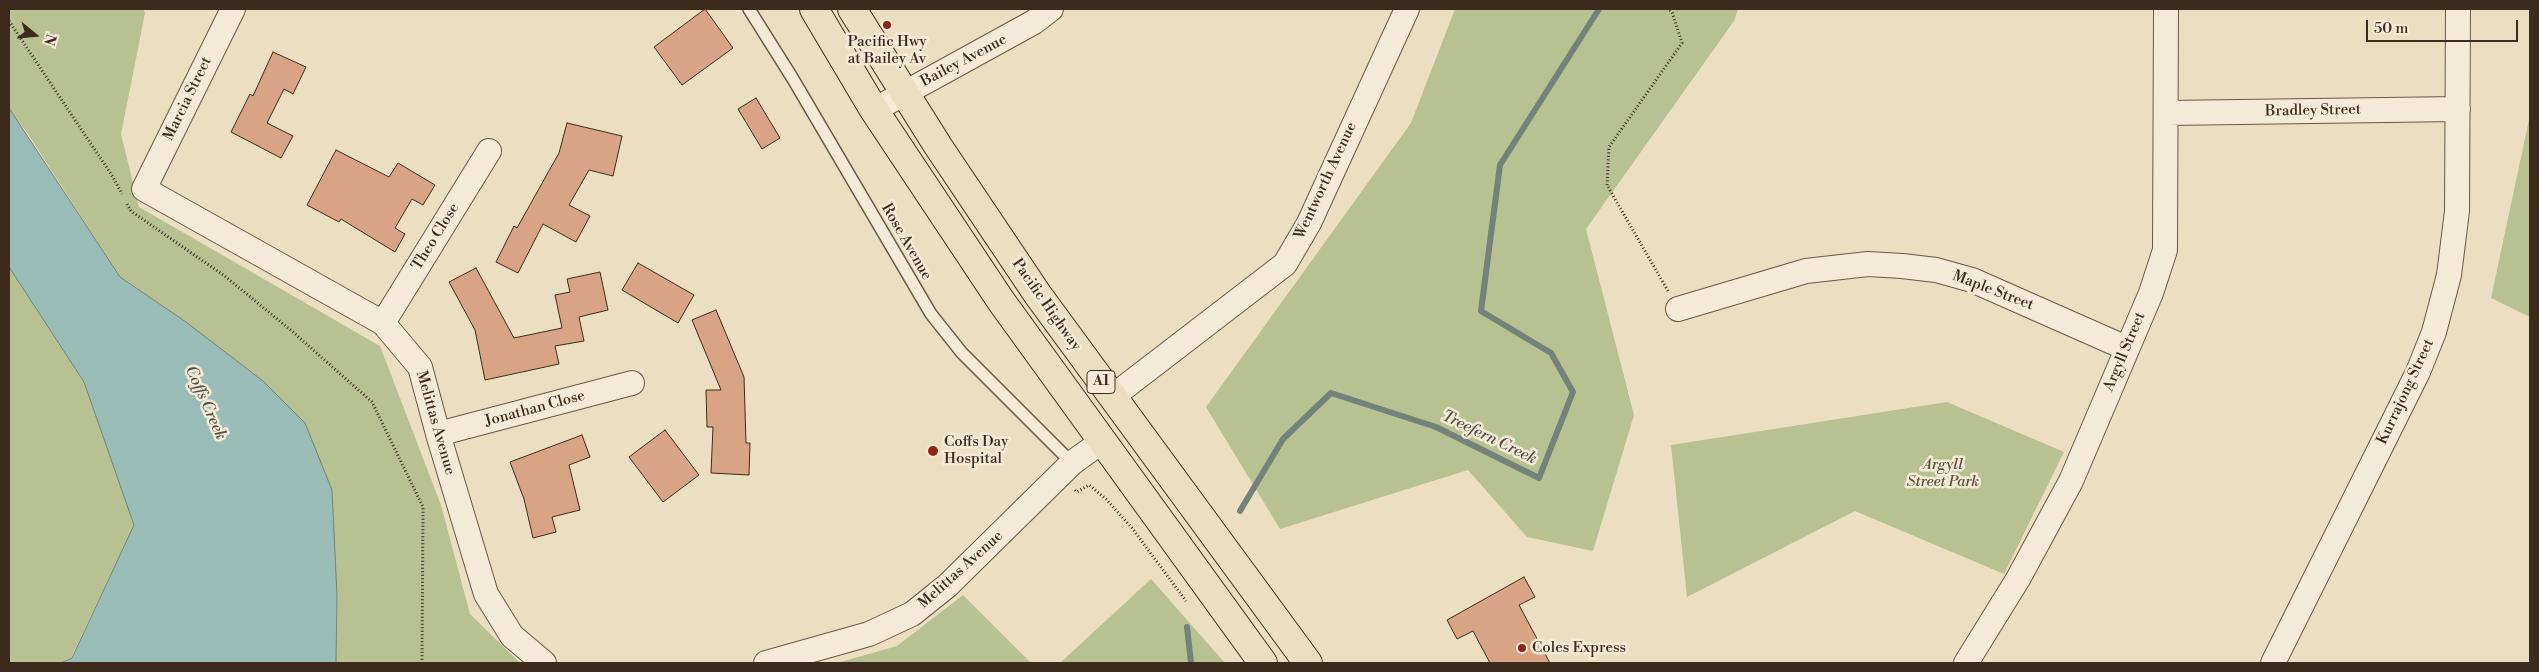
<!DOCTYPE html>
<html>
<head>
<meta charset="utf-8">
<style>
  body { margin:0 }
  #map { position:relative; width:2539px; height:672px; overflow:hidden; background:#ecdfc1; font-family:"Libre Bodoni",serif }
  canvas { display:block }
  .frame { position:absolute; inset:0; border:10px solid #3c2b1d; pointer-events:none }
  .north { position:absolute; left:10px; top:10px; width:50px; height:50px; -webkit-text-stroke:4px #f3ead7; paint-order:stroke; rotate:107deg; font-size:14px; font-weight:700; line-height:20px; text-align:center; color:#3c2b1d }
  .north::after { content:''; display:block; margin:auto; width:18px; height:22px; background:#3c2b1d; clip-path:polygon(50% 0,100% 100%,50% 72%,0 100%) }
  .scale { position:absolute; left:2366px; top:20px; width:152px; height:22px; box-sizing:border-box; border:2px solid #3c2b1d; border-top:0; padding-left:6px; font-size:15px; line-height:18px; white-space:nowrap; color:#3c2b1d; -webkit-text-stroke:4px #f3ead7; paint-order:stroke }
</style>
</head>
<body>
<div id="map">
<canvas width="2539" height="672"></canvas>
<div class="frame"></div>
<div class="north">N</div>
<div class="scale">50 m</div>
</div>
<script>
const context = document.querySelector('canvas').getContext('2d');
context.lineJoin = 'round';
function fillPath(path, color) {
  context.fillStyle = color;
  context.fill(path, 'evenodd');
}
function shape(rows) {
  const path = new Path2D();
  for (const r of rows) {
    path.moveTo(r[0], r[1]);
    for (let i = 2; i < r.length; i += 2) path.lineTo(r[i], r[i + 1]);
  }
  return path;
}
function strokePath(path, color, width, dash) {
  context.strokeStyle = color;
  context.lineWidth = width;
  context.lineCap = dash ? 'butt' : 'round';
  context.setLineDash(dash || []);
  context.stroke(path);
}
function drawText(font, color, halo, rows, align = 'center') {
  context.font = font + ' "Libre Bodoni",serif';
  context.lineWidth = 5;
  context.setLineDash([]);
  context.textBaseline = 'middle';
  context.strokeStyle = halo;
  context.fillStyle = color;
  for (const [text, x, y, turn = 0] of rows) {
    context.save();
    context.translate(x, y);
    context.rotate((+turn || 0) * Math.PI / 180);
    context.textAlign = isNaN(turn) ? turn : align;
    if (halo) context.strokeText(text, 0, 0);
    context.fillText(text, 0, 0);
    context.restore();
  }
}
const green = shape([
  [9,9,143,9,145,13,121,134,139,207,380,346,441,505,470,614,520,663,336,663,337,596,263,381,186,322,120,277,28,134,9,109],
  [1455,9,1738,9,1734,21,1586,229,1634,415,1593,551,1527,537,1468,470,1280,529,1206,407,1411,123],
  [2530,115,2530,317,2491,298],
  [9,267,84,382,134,525,71,658,61,663,9,663],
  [1947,402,2064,452,2004,574,1855,511,1687,597,1671,445],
  [1151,579,1225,663,1060,663],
  [963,595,1031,663,837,663,897,646]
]);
const water = shape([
  [9,108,120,277,186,322,263,381,305,423,332,490,337,596,336,663,61,663,72,658,134,525,84,382,9,267,9,108]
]);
const stream = shape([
  [1240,511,1283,439,1331,393,1436,427,1539,478,1573,392,1551,353,1481,311,1500,165,1599,9],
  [1187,627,1191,663]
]);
const building = shape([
  [705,9,733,48,682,85,654,47,705,9],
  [273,52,306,67,293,94,284,89,267,123,293,136,281,158,231,132,250,94,253,96,273,52],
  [756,98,780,138,762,149,738,109,756,98],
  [567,123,622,136,613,176,589,170,569,205,590,216,576,242,543,224,518,273,496,262,514,226,517,228,559,153,567,123],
  [336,150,389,177,398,163,435,185,423,205,412,199,395,228,405,234,395,252,341,219,339,222,307,205,336,150],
  [638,263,694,295,678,323,622,290,638,263],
  [476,268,514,338,562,328,555,295,570,292,567,279,600,272,608,310,579,317,584,341,555,346,559,364,485,380,475,330,449,282,476,268],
  [716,310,744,377,746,443,750,443,749,475,711,473,713,427,707,427,706,390,721,390,692,320,716,310],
  [665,430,699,475,663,502,629,457,665,430],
  [582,435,590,457,569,465,580,510,552,517,556,532,533,538,524,499,510,462,582,435],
  [1524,577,1535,597,1519,605,1550,663,1490,663,1473,631,1457,639,1447,620,1524,577]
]);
const path = shape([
  [9,21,113,177,122,194],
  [127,204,131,211,226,277,293,332,372,402,423,507,422,663],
  [1668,291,1607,185,1609,147,1682,43,1672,12,1669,9],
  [1075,490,1077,492,1089,485,1106,499,1132,528,1186,601]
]);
const lane = shape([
  [749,9,793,79,931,314,962,353,1072,463]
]);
const street = shape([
  [233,9,144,189,383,323,420,367,438,434,486,594,512,636,544,663],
  [874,110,1034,22,1051,9],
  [2167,113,2458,109],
  [1678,309,1806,271,1868,264,1902,266,1936,270,1972,280,2126,348],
  [383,323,489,151],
  [1112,397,1285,264,1309,223,1407,9],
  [438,434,632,383],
  [766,663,869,634,912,614,947,586,1072,463,1101,442],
  [1966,663,2018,579,2071,481,2151,293,2165,250,2166,9],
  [2273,663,2418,372,2434,332,2449,275,2457,211,2458,9]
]);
const highway = shape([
  [814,9,874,110,1001,301,1263,663],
  [852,9,938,146,1038,295,1308,663]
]);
const markers = [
  [887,25,5,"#8f2418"],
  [933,451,6,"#8f2418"],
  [1522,648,5,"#8f2418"]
];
const shields = [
  [1101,382,28]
];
const shieldNames = [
  ["A1",1101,382]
];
const poiNames = [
  ["Pacific Hwy",887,42,"center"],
  ["at Bailey Av",887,59,"center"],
  ["Coffs Day",944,442],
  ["Hospital",944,459],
  ["Coles Express",1532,648]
];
const streetNames = [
  ["Bailey Avenue",964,61,-28],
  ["Marcia Street",188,99,-64],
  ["Bradley Street",2313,111,-1],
  ["Wentworth Avenue",1326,181,-65],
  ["Theo Close",436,237,-58],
  ["Rose Avenue",906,242,60],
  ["Maple Street",1993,291,21],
  ["Pacific Highway",1046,305,55],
  ["Argyll Street",2125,352,-67],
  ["Kurrajong Street",2406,392,-65],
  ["Jonathan Close",535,409,-15],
  ["Melittas Avenue",435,423,74],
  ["Melittas Avenue",961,570,-42]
];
const parkNames = [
  ["Argyll",1943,465],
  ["Street Park",1943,482]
];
const waterNames = [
  ["Coffs Creek",205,403,66],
  ["Treefern Creek",1489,438,26]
];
fillPath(green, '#b8c192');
fillPath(water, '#99bcb7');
strokePath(water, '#748279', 1);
strokePath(stream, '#748279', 6);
fillPath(building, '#d9a386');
strokePath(building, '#3c2b1d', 1);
strokePath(lane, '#685846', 14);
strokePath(street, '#685846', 26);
strokePath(highway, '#3c2b1d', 30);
strokePath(path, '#3c2b1d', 3, [1, 2.5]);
strokePath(lane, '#f3ead7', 11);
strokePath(street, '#f3ead7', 24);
strokePath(highway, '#ecdfc1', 28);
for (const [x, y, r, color] of markers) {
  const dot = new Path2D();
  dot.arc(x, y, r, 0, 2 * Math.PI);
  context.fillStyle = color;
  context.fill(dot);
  strokePath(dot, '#f3ead7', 2);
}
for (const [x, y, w] of shields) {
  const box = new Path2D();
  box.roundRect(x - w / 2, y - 11.5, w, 23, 4);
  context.fillStyle = '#f3ead7';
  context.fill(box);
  strokePath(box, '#3c2b1d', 1);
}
drawText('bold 14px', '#3c2b1d', null, shieldNames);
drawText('15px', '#3c2b1d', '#f3ead7', poiNames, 'left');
drawText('15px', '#3c2b1d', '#f3ead7', streetNames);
drawText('italic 15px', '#5b503a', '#f3ead7', parkNames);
drawText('italic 16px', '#534f44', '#f3ead7', waterNames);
</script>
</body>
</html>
